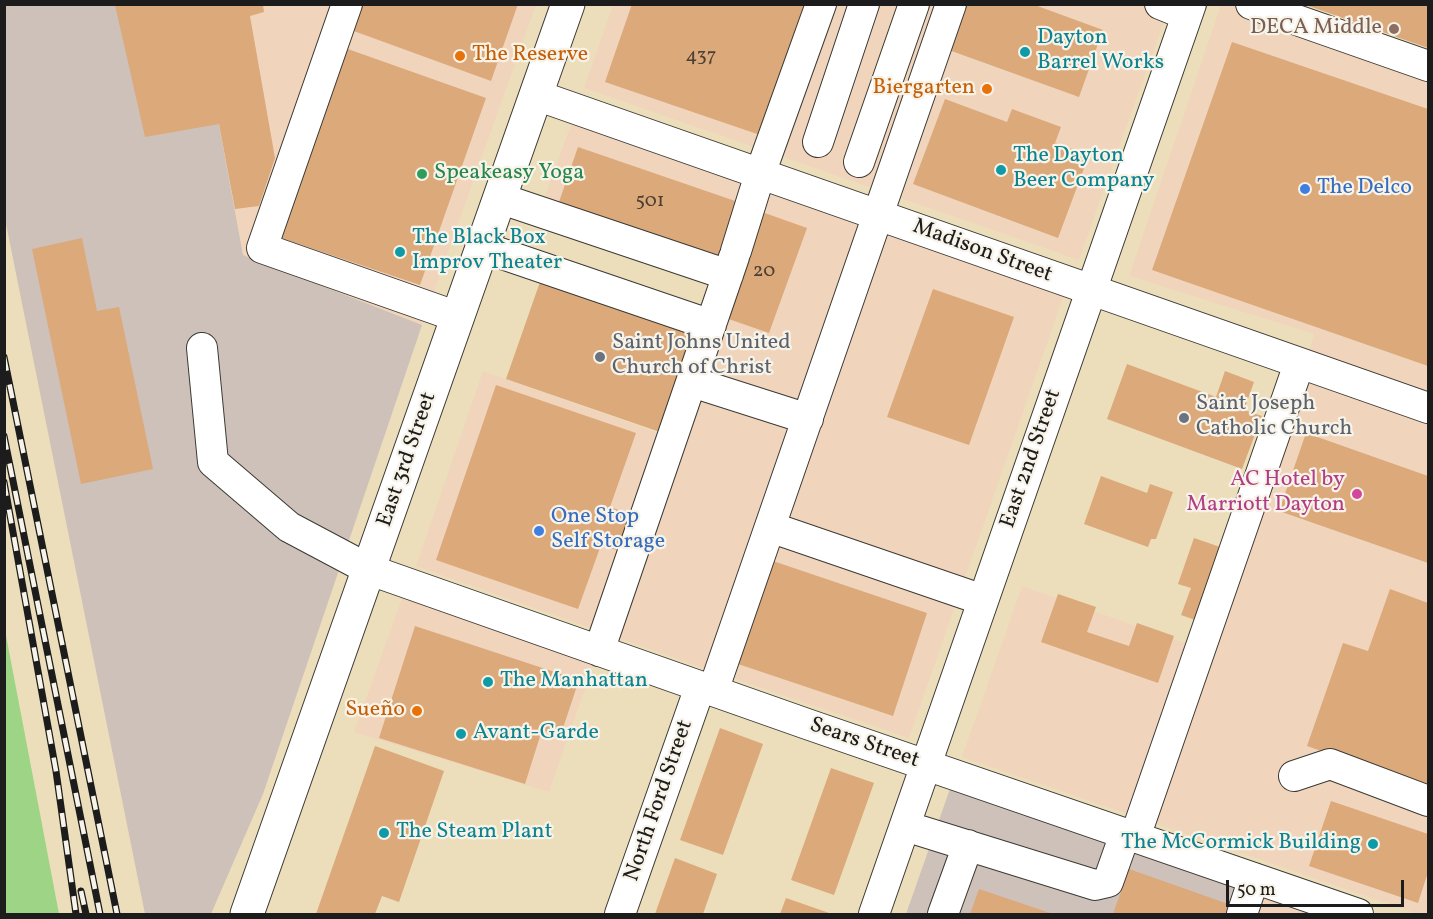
<!DOCTYPE html>
<html>
<head>
<meta charset="utf-8">
<style>
  body { margin:0 }
  #map { position:relative; width:1433px; height:919px; overflow:hidden; background:#ecdeba; font-family:Vollkorn,serif }
  canvas { display:block }
  .frame { position:absolute; inset:0; border:6px solid #1c1c1c; pointer-events:none }
  .scale { position:absolute; left:1226px; top:880px; width:178px; height:27px; box-sizing:border-box; border:3px solid #1c1c1c; border-top:0; padding-left:8px; font-size:18px; line-height:21px; white-space:nowrap; color:#1c1c1c; -webkit-text-stroke:4px #f7f3e8; paint-order:stroke }
</style>
</head>
<body>
<div id="map">
<canvas width="1433" height="919"></canvas>
<div class="frame"></div>
<div class="scale">50 m</div>
</div>
<script>
const context = document.querySelector('canvas').getContext('2d');
context.lineJoin = 'round';
function fillPath(path, color) {
  context.fillStyle = color;
  context.fill(path, 'evenodd');
}
function shape(rows) {
  const path = new Path2D();
  for (const r of rows) {
    path.moveTo(r[0], r[1]);
    for (let i = 2; i < r.length; i += 2) path.lineTo(r[i], r[i + 1]);
  }
  return path;
}
function strokePath(path, color, width, dash) {
  context.strokeStyle = color;
  context.lineWidth = width;
  context.lineCap = dash ? 'butt' : 'round';
  context.setLineDash(dash || []);
  context.stroke(path);
}
function drawText(font, color, halo, rows, align = 'center') {
  context.font = font + ' Vollkorn,serif';
  context.lineWidth = 4.5;
  context.setLineDash([]);
  context.textBaseline = 'middle';
  context.strokeStyle = halo;
  context.fillStyle = color;
  for (const [text, x, y, turn = 0] of rows) {
    context.save();
    context.translate(x, y);
    context.rotate((+turn || 0) * Math.PI / 180);
    context.textAlign = isNaN(turn) ? turn : align;
    if (halo) context.strokeText(text, 0, 0);
    context.fillText(text, 0, 0);
    context.restore();
  }
}
const built = shape([
  [197,5,536,5,422,325,243,255],
  [613,5,1170,5,1079,260,584,88],
  [1221,5,1232,5,1428,74,1428,914,1418,914,962,757,1022,586,1196,647,1297,393,1314,334,1129,276],
  [571,124,868,223,1064,295,909,738,714,672,416,566,483,371,676,439,736,263,545,197],
  [402,598,594,663,549,792,354,732],
  [1246,887,1321,914,1236,914]
]);
const industrial = shape([
  [4,5,197,5,243,255,422,325,263,794,211,914,145,914,5,219],
  [951,786,1246,887,1236,914,906,914]
]);
const green = shape([
  [4,625,37,798,59,914,5,914]
]);
const building = shape([
  [360,4,518,4,491,81,351,30],
  [632,4,806,4,760,135,605,82],
  [962,4,1032,4,1103,30,1079,97,946,49],
  [1428,4,1428,48,1306,5,1306,4],
  [115,5,263,5,264,12,250,16,275,158,259,206,235,209,219,124,145,137],
  [1232,42,1428,109,1428,366,1152,270],
  [345,48,486,98,420,285,278,237],
  [945,99,1007,122,1012,109,1061,127,1055,143,1089,155,1058,238,913,184],
  [578,147,741,203,722,258,559,202],
  [759,211,807,228,769,333,720,316],
  [82,238,97,311,119,307,153,469,81,484,32,249],
  [540,282,694,335,660,432,506,379],
  [933,289,1014,317,969,445,887,417],
  [1127,364,1216,397,1225,371,1254,382,1244,410,1262,416,1242,469,1107,419],
  [496,385,636,433,610,507,638,517,625,553,601,545,578,609,436,560],
  [1306,433,1428,476,1428,563,1279,511],
  [1101,476,1147,493,1150,484,1173,492,1156,539,1151,539,1148,547,1084,524],
  [1194,538,1223,548,1198,621,1181,615,1191,588,1178,584],
  [767,559,927,613,893,716,732,662],
  [1390,589,1428,603,1428,789,1307,746,1343,643,1368,651],
  [1058,594,1096,607,1087,632,1129,646,1137,623,1174,636,1158,683,1041,642],
  [415,626,579,680,560,737,542,730,525,784,379,738],
  [720,728,763,744,723,855,680,840],
  [375,746,444,771,399,902,382,896,375,914,316,914],
  [831,768,874,783,834,895,791,880],
  [1331,801,1428,834,1428,872,1418,903,1309,866],
  [675,858,717,874,703,914,655,914],
  [1129,869,1231,905,1228,914,1113,914],
  [979,889,1053,914,970,914],
  [786,898,832,914,780,914]
]);
const minor = shape([
  [347,4,262,248,458,317],
  [1160,4,1187,15],
  [1251,4,1428,66],
  [536,95,1428,408],
  [818,142,864,4],
  [859,162,914,4],
  [499,198,728,275],
  [482,247,711,325],
  [736,251,760,174,821,4],
  [202,348,213,462,289,527,370,570,807,724,1358,914],
  [692,382,808,419],
  [770,527,983,600],
  [599,651,734,257],
  [713,691,951,4],
  [1294,776,1330,764,1428,801],
  [905,826,1095,885,1108,882,1125,834],
  [1135,837,1299,364],
  [620,914,700,687],
  [874,914,1191,4],
  [943,914,968,845],
  [1242,914,1254,878]
]);
const major = shape([
  [247,914,568,4]
]);
const rail = shape([
  [4,357,117,914],
  [4,436,100,914],
  [4,482,56,771,76,914],
  [81,891,86,914]
]);
const markers = [
  [1394,29,6,"#8d6e63"],
  [1025,52,6,"#0f9aa8"],
  [460,56,6,"#e8710a"],
  [987,89,6,"#e8710a"],
  [1001,170,6,"#0f9aa8"],
  [422,174,6,"#2e9e5b"],
  [1305,189,6,"#3f7fe0"],
  [400,252,6,"#0f9aa8"],
  [600,357,6,"#6b7280"],
  [1184,418,6,"#6b7280"],
  [1357,494,6,"#d1479c"],
  [539,531,6,"#3f7fe0"],
  [488,682,6,"#0f9aa8"],
  [417,711,6,"#e8710a"],
  [461,734,6,"#0f9aa8"],
  [384,833,6,"#0f9aa8"],
  [1373,844,6,"#0f9aa8"]
];
const numberNames = [
  ["437",701,57],
  ["501",650,202],
  ["20",764,272]
];
const educationNames = [
  ["DECA Middle",1382,29]
];
const cultureNames = [
  ["Dayton",1037,39],
  ["Barrel Works",1037,64],
  ["The Dayton",1013,157],
  ["Beer Company",1013,182],
  ["The Black Box",412,239],
  ["Improv Theater",412,264],
  ["The Manhattan",500,682],
  ["Avant-Garde",473,734],
  ["The Steam Plant",396,833],
  ["The McCormick Building",1361,844,"right"]
];
const foodNames = [
  ["The Reserve",472,56,"left"],
  ["Biergarten",975,89],
  ["Sueño",405,711]
];
const leisureNames = [
  ["Speakeasy Yoga",434,174]
];
const shopNames = [
  ["The Delco",1317,189],
  ["One Stop",551,518],
  ["Self Storage",551,543]
];
const streetNames = [
  ["Madison Street",982,252,20],
  ["East 2nd Street",1032,459,-71],
  ["East 3rd Street",408,460,-71],
  ["Sears Street",864,744,19],
  ["North Ford Street",660,801,-71]
];
const worshipNames = [
  ["Saint Johns United",612,344],
  ["Church of Christ",612,369],
  ["Saint Joseph",1196,405],
  ["Catholic Church",1196,430]
];
const hotelNames = [
  ["AC Hotel by",1345,481],
  ["Marriott Dayton",1345,506]
];
fillPath(built, '#f0d5bc');
fillPath(industrial, '#cec1b9');
fillPath(green, '#9dd485');
fillPath(building, '#dba97a');
strokePath(minor, '#3b3934', 32);
strokePath(major, '#3b3934', 35);
strokePath(minor, '#fff', 30);
strokePath(major, '#fff', 33);
strokePath(rail, '#1c1c1c', 7);
strokePath(rail, '#f7f3e8', 4.5, [14]);
for (const [x, y, r, color] of markers) {
  const dot = new Path2D();
  dot.arc(x, y, r, 0, 2 * Math.PI);
  context.fillStyle = color;
  context.fill(dot);
  strokePath(dot, '#f7f3e8', 2);
}
drawText('20px', '#4c3f34', null, numberNames);
drawText('22px', '#785e54', '#f7f3e8', educationNames, 'right');
drawText('22px', '#0d838f', '#f7f3e8', cultureNames, 'left');
drawText('22px', '#c56008', '#f7f3e8', foodNames, 'right');
drawText('22px', '#27864d', '#f7f3e8', leisureNames, 'left');
drawText('22px', '#366cbe', '#f7f3e8', shopNames, 'left');
drawText('22px', '#1c1c1c', '#f7f3e8', streetNames);
drawText('22px', '#5b616d', '#f7f3e8', worshipNames, 'left');
drawText('22px', '#b23c85', '#f7f3e8', hotelNames, 'right');
</script>
</body>
</html>
